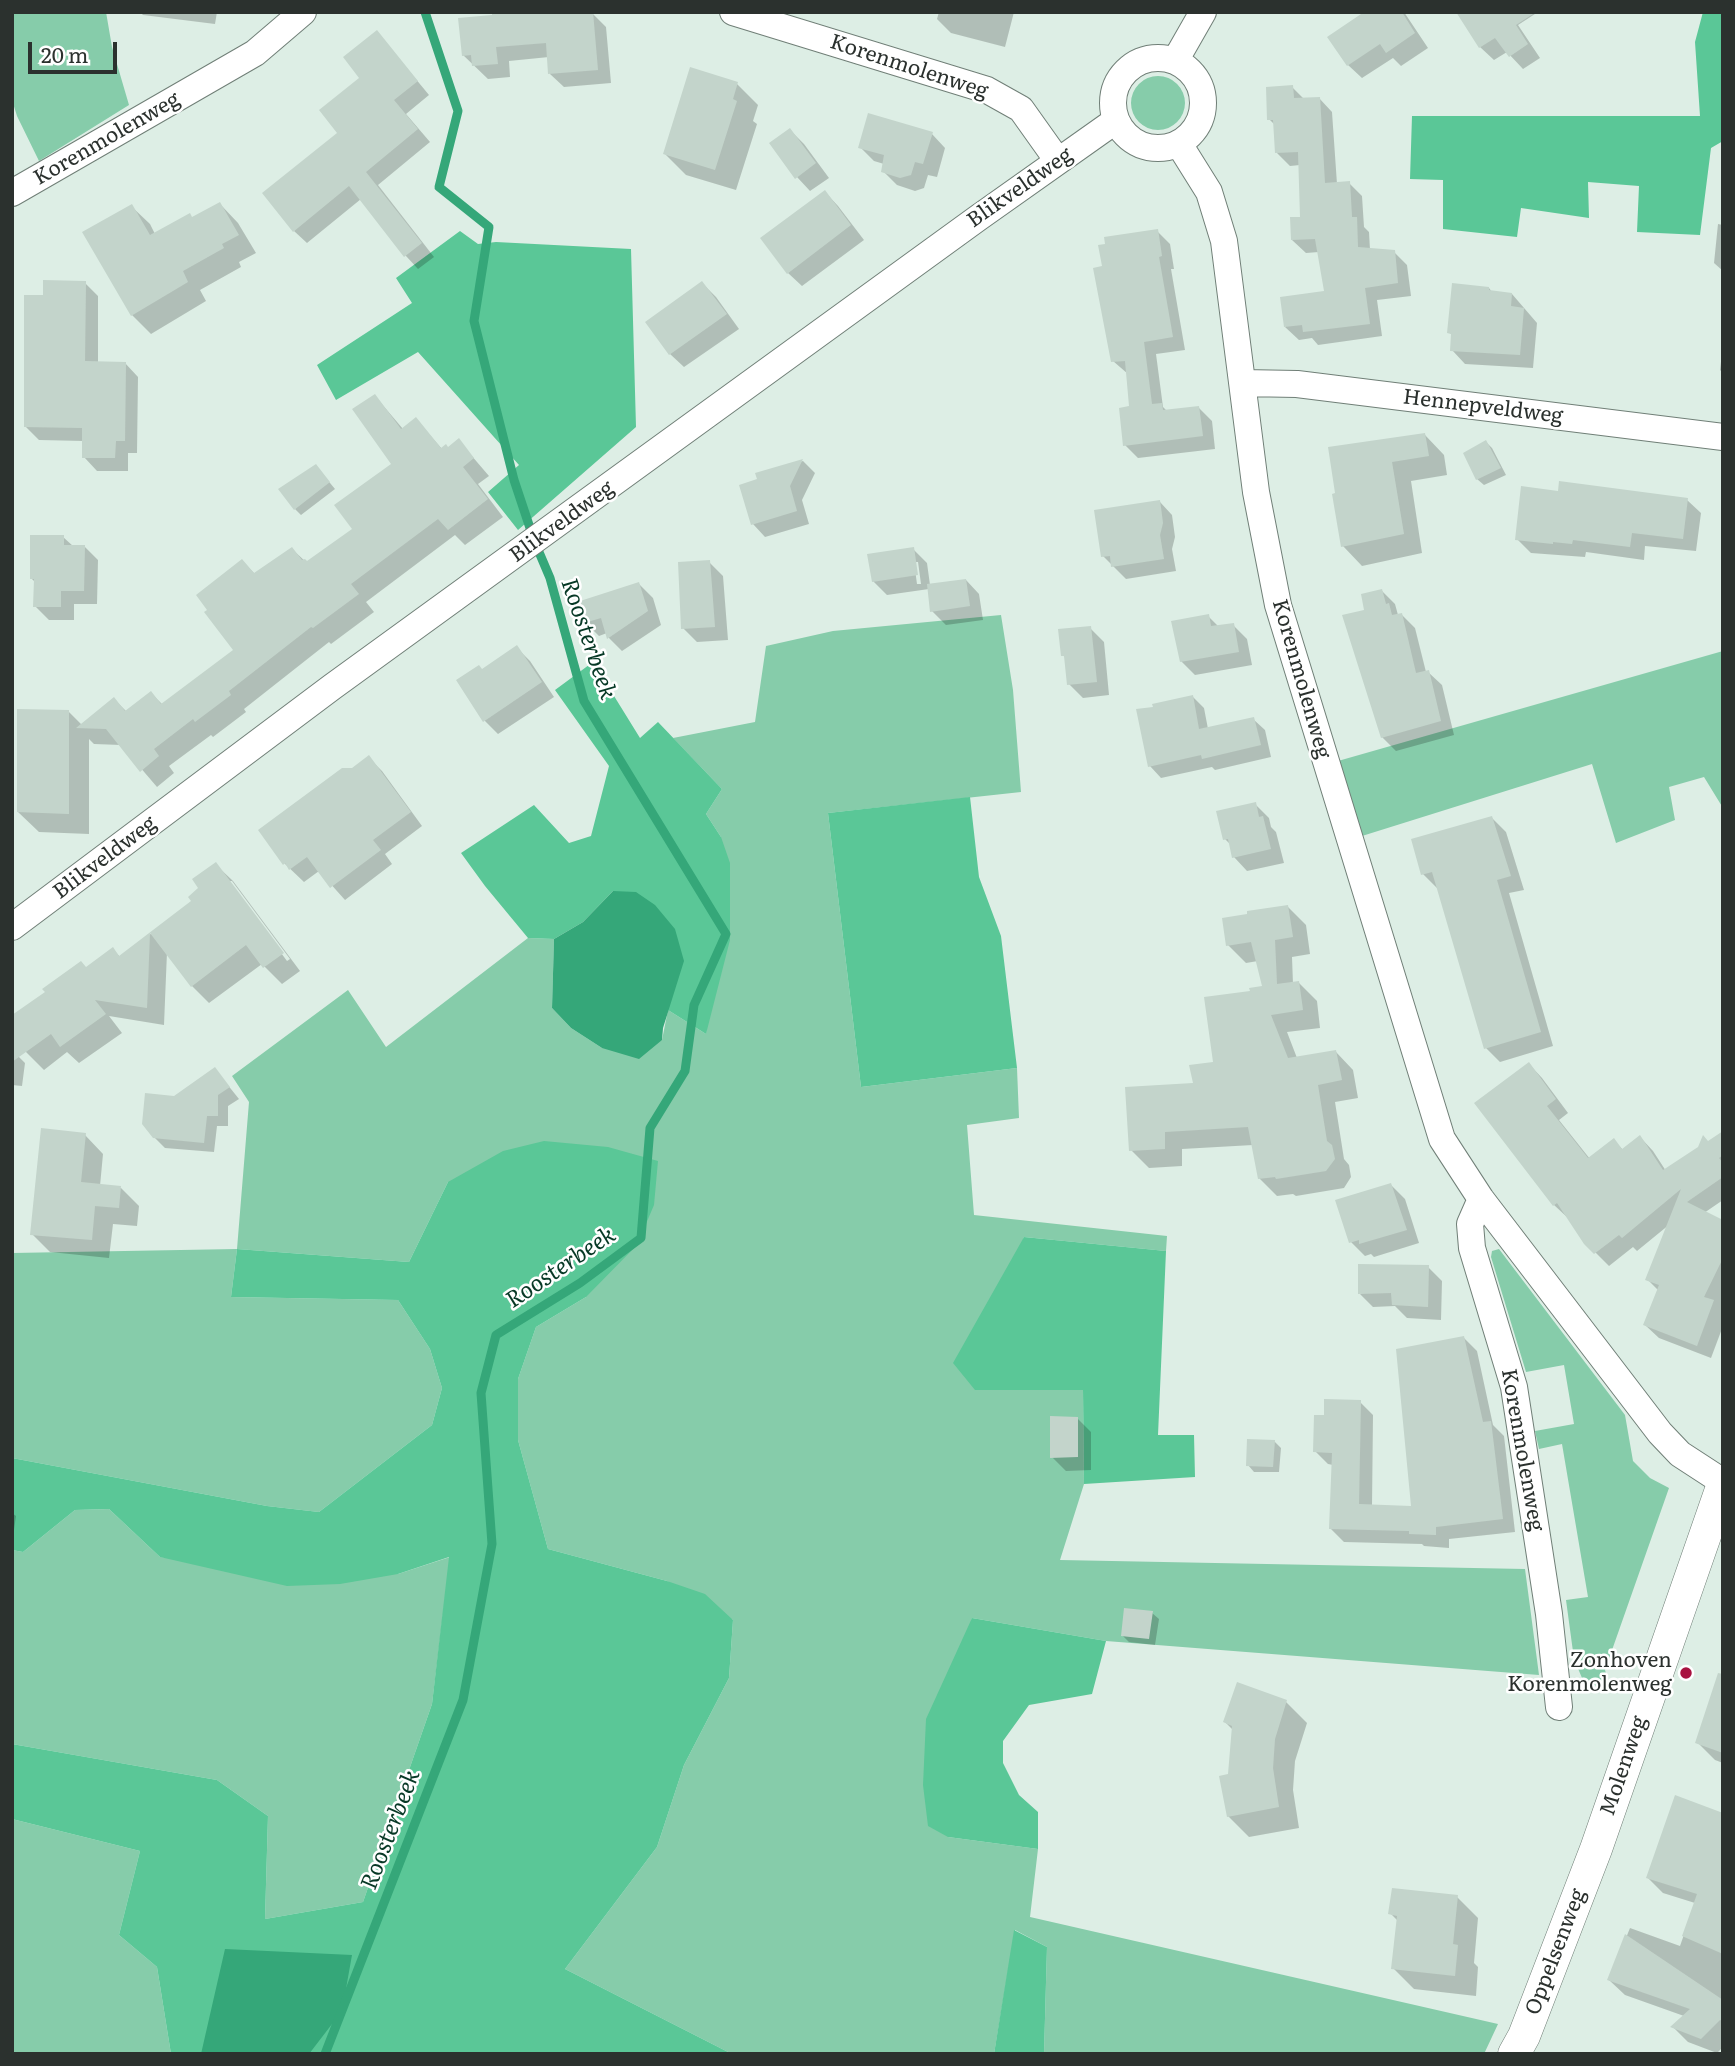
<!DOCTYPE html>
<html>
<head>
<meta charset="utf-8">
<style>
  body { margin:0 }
  #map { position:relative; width:1735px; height:2066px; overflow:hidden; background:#ddeee5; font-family:Literata,serif }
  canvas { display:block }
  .frame { position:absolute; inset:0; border:14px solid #2b312e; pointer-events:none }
  .scale { position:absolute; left:28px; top:42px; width:89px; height:32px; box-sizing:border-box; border:4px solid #2b312e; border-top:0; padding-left:9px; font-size:21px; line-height:24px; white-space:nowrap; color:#2b312e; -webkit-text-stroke:5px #fff; paint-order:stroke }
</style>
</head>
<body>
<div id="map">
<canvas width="1735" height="2066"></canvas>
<div class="frame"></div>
<div class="scale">20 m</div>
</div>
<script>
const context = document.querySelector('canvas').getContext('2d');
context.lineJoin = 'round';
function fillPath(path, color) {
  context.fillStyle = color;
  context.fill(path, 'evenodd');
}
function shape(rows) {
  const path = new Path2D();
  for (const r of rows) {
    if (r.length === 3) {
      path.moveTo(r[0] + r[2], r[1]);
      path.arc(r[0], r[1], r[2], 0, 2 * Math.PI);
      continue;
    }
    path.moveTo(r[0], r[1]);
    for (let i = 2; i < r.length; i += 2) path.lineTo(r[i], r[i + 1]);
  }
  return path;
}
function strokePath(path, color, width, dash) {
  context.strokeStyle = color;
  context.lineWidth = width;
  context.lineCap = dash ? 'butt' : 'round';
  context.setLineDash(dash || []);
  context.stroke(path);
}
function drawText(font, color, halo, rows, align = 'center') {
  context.font = font + ' Literata,serif';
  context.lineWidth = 5;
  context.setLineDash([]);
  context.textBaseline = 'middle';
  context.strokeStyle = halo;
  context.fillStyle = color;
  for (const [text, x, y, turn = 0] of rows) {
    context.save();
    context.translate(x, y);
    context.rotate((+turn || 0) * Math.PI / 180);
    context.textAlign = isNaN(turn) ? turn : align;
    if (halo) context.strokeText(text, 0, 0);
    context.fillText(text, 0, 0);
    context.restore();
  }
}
const green = shape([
  [12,12,106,12,112,47,129,105,39,161,17,116,12,100],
  [1158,103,27],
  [1001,615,1013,690,1021,792,828,813,861,1087,1017,1068,1019,1118,967,1125,974,1215,1167,1236,1166,1251,1024,1237,975,1390,1083,1390,1084,1484,1060,1560,1525,1569,1539,1675,1106,1641,972,1618,948,1837,1038,1849,1030,1917,1498,2024,1484,2054,1044,2054,1047,1947,1015,1930,994,2054,732,2054,565,1969,657,1847,684,1765,729,1678,733,1620,667,1581,548,1549,518,1440,518,1379,536,1327,586,1297,448,1182,409,1262,237,1249,231,1297,398,1300,430,1349,442,1388,432,1425,319,1512,267,1506,12,1458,12,1253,237,1249,249,1102,232,1076,348,990,386,1047,528,938,554,939,552,1008,571,1028,602,1048,662,1040,668,1010,706,1034,721,837,706,814,722,789,673,738,755,722,766,646,833,631],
  [1723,651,1723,808,1704,777,1669,787,1675,820,1616,843,1592,764,1362,836,1338,761],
  [1499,1249,1625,1415,1633,1461,1650,1478,1669,1488,1605,1670,1609,1683,1598,1687,1582,1678,1574,1659,1566,1600,1588,1597,1562,1444,1539,1449,1535,1431,1574,1424,1564,1365,1526,1372,1491,1257,1492,1251],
  [109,1509,160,1557,398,1574,450,1557,432,1704,363,1902,265,1919,268,1816,217,1780,12,1744,12,1550,23,1552,75,1510],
  [12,1819,140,1851,119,1935,157,1967,171,2054,12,2054]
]);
const forest = shape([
  [1703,12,1723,12,1723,141,1711,148,1700,235,1637,232,1639,186,1588,182,1589,218,1521,208,1517,237,1443,229,1443,180,1410,179,1412,116,1700,116,1695,42],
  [460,231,478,244,496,242,631,249,636,427,518,530,488,492,519,465,418,352,336,400,317,365,412,303,396,278],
  [593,662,640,738,658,722,722,789,706,814,721,837,730,863,730,940,706,1034,668,1010,674,988,613,891,583,922,554,939,528,938,485,886,461,853,534,805,569,843,591,836,609,766,555,690],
  [970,797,979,877,1001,936,1017,1068,861,1087,828,813],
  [544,1141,608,1147,658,1161,654,1205,637,1245,586,1297,536,1327,518,1379,518,1440,548,1549,667,1581,705,1594,733,1620,729,1678,684,1765,657,1847,565,1969,732,2054,171,2054,157,1967,119,1935,140,1851,12,1819,12,1744,217,1780,268,1816,265,1919,363,1902,432,1704,449,1557,398,1574,340,1584,287,1586,160,1557,109,1509,75,1510,23,1552,12,1550,12,1458,267,1506,319,1512,432,1425,442,1388,430,1349,398,1300,231,1297,237,1249,409,1262,448,1182,503,1151],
  [1024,1237,1166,1251,1158,1435,1194,1435,1195,1477,1084,1484,1083,1390,975,1390,953,1363],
  [972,1618,1106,1641,1092,1694,1029,1705,1003,1741,1003,1763,1019,1795,1038,1812,1038,1849,948,1837,928,1826,923,1785,926,1719],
  [1014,1930,1047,1947,1044,2054,994,2054]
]);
const water = shape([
  [613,891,636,892,655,905,675,929,684,961,663,1028,662,1040,639,1059,602,1048,571,1028,552,1008,554,939,583,922],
  [225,1949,352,1955,342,2011,309,2054,201,2054]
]);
const shadow = shape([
  [140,12,217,12,215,24,143,15],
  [939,12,1014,12,1005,47,951,33,937,19],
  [1376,12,1404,12,1428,48,1401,66,1393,58,1362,78,1348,65],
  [1458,12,1538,12,1518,25,1540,58,1523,69,1507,52,1494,60,1480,47],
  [592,13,606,27,611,83,564,87,550,74,549,57,509,61,510,77,488,79,463,55,494,16],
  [377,32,429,95,406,114,430,142,378,185,434,257,418,269,406,256,361,199,307,243,294,231,340,134],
  [737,84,758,105,753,121,757,124,736,190,686,175,665,154],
  [1292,87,1304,99,1319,98,1332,112,1337,184,1349,183,1362,196,1364,227,1369,232,1370,250,1394,252,1407,265,1411,296,1377,300,1382,336,1318,345,1312,338,1299,340,1285,327,1326,293,1319,252,1306,253,1292,240,1302,218,1300,165,1290,166,1277,153,1275,125,1269,119],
  [790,130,804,144,829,178,810,191,797,177],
  [932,134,945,148,937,177,928,175,924,188,915,191,897,185,883,171,884,164,874,161,860,147],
  [825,192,838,206,864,240,802,286,788,273],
  [220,204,238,223,256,253,239,262,241,267,200,290,206,301,151,334,132,315,131,206,150,224,155,234,193,219],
  [1718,224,1723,225,1723,271,1714,263],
  [1157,231,1170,244,1174,269,1171,269,1185,350,1156,354,1163,407,1168,412,1199,408,1212,421,1215,449,1138,458,1125,445,1131,408,1128,374,1113,361,1104,268],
  [85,283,98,296,98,363,125,363,138,377,137,453,128,453,128,471,97,471,84,457,84,441,39,440,25,426,44,297],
  [702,283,716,297,739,329,684,367,670,354],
  [1489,288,1492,292,1512,294,1537,323,1533,368,1465,364,1452,350,1453,336,1449,332],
  [1723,345,1723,373,1720,370],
  [375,396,403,429,416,419,442,449,448,449,459,441,489,476,478,484,503,517,465,545,455,535,366,602,374,612,331,644,329,642,244,709,246,712,213,737,211,735,169,766,174,773,157,787,121,745,94,744,89,739,89,834,39,832,18,812,68,711,82,725,114,699,127,712,151,693,163,705,236,650,242,561,255,574,292,549,307,563,354,530,394,464],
  [1425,435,1444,455,1447,475,1411,481,1422,553,1362,566,1343,546,1334,495],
  [1486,442,1492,448,1506,475,1484,485,1477,479],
  [803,461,815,473,802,500,809,524,765,537,753,524,759,480,757,474],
  [316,466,335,489,301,515,295,509],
  [1560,493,1687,500,1701,513,1696,551,1645,546,1644,560,1586,552,1585,557,1531,553,1517,539],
  [1160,502,1172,515,1175,537,1172,549,1176,571,1126,579,1103,556],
  [63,537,73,546,84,546,98,560,97,604,74,604,74,620,49,620,35,606,36,583,31,578],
  [913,549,927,563,930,585,966,580,979,594,983,620,946,625,932,611,929,589,887,595,873,581],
  [914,562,918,562,921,584,917,584],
  [709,562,723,576,728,640,697,642,683,628],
  [639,584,653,598,661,625,622,651,609,638,607,633,599,636,585,622],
  [1382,591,1395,604,1398,615,1401,614,1415,628,1426,672,1428,672,1442,685,1454,735,1396,751,1382,737,1367,611],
  [1208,616,1219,627,1233,625,1247,639,1252,665,1195,675,1181,661],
  [1090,628,1104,642,1109,695,1083,698,1069,684,1066,659,1063,655],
  [517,648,530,661,554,697,498,734,485,721,482,670],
  [1192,696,1204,708,1208,729,1253,719,1265,730,1271,757,1215,770,1212,767,1161,778,1150,766,1155,709],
  [369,758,382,771,422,826,385,854,392,864,345,900,319,871,304,882,284,863,352,770],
  [1255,804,1269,818,1271,827,1276,832,1284,863,1247,871,1234,857,1231,845,1225,839],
  [1492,818,1506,832,1524,890,1509,893,1553,1046,1500,1062,1486,1048,1439,888,1437,888,1423,874,1413,841],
  [215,864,233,881,300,971,282,984,262,964,209,1003,192,986,167,952,164,1025,109,1016,122,1033,79,1063,67,1052,44,1070,26,1052,12,1033,86,969,113,949,120,957,193,902],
  [228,881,232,881,290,959,287,961],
  [1288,907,1306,925,1310,954,1292,957,1293,984,1299,983,1317,1001,1320,1028,1287,1032,1297,1058,1336,1052,1353,1070,1358,1098,1335,1102,1344,1159,1349,1165,1351,1177,1344,1188,1296,1196,1293,1194,1277,1196,1259,1178,1253,1145,1182,1149,1182,1166,1149,1168,1131,1150,1215,1063,1252,993,1264,988,1258,961,1246,963,1228,945],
  [12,1056,19,1057,25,1063,22,1086,12,1085],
  [1529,1064,1542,1078,1568,1113,1559,1120,1590,1159,1614,1140,1623,1150,1640,1137,1653,1151,1666,1171,1723,1133,1723,1200,1704,1213,1723,1222,1723,1326,1711,1358,1659,1338,1645,1325,1658,1290,1647,1279,1670,1224,1637,1251,1633,1247,1609,1266,1586,1243,1568,1218,1554,1205],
  [215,1069,239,1099,228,1106,228,1126,217,1126,214,1152,165,1148,154,1137,175,1098],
  [85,1135,103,1154,100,1186,121,1188,139,1206,137,1226,113,1224,109,1258,50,1252,32,1234],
  [1391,1185,1405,1199,1419,1243,1374,1257,1371,1254,1365,1256,1351,1242,1337,1201],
  [1428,1267,1442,1281,1441,1320,1407,1318,1395,1306,1373,1307,1360,1294],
  [1464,1338,1477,1351,1493,1425,1504,1436,1515,1532,1449,1539,1449,1548,1424,1546,1422,1544,1344,1542,1331,1529,1333,1465,1328,1464,1315,1451,1326,1417,1360,1402,1373,1415,1372,1507,1413,1508],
  [1077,1418,1091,1432,1091,1470,1066,1471,1052,1457],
  [1274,1441,1281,1448,1279,1472,1254,1472,1248,1465],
  [12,1513,16,1516,12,1544],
  [1152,1613,1159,1619,1155,1645,1129,1642,1123,1636],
  [1723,1697,1723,1763,1715,1760,1697,1742],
  [1286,1702,1307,1723,1295,1761,1293,1790,1299,1828,1249,1837,1228,1816,1233,1730,1225,1722],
  [1723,1815,1723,2047,1717,2053,1688,2042,1673,2027,1684,2016,1625,1995,1609,1980,1630,1928,1680,1946,1695,1903,1663,1893,1648,1878],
  [1457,1897,1478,1918,1474,1963,1478,1967,1476,1996,1414,1989,1393,1968,1398,1921,1390,1913]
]);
const stream = shape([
  [425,12,458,111,439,187,489,227,474,321,514,480,533,537],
  [325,2054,463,1700,492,1544,481,1393,496,1335,580,1283,641,1238,650,1128,685,1071,694,1005,726,934,584,701,550,578,536,545]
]);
const building = shape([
  [492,12,593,12,598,70,548,74,546,43,496,47,498,64,472,66,471,55,462,56,458,18,492,15],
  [1364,12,1402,12,1415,33,1386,53,1380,44,1347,66,1327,37],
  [1456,12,1536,12,1516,25,1528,44,1509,57,1495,38,1479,48],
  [377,30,418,81,394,100,418,129,366,172,422,243,404,257,349,186,293,232,262,193,337,133,319,110,359,78,343,57],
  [690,67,738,82,733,99,737,101,715,170,663,154],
  [1293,85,1294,98,1320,97,1325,183,1350,181,1352,217,1357,217,1358,247,1395,250,1398,283,1365,288,1370,324,1303,332,1302,325,1284,327,1280,297,1324,291,1315,239,1291,240,1290,217,1300,217,1298,152,1275,153,1273,120,1267,120,1266,87],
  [868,113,933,132,923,164,915,162,911,175,900,178,881,172,884,155,858,148],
  [790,128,816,163,795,179,769,143],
  [825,190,851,225,787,274,760,238],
  [220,202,239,235,222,244,224,248,183,271,188,282,131,316,82,232,132,204,150,235,190,213,192,217],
  [1158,229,1162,256,1159,257,1173,337,1144,342,1152,404,1162,403,1163,410,1199,406,1203,436,1123,446,1119,408,1129,406,1125,361,1111,362,1093,268,1102,266,1098,245,1105,244,1104,237],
  [43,280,86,281,85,361,126,362,125,441,116,441,115,458,82,458,82,428,24,427,24,295,43,295],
  [702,281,727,314,669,355,645,322],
  [1452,283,1489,287,1489,290,1512,293,1511,306,1524,308,1520,355,1450,351,1451,334,1447,333],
  [375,394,401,429,416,417,441,448,446,444,448,447,459,438,474,458,463,467,488,499,448,530,438,519,351,584,359,594,313,628,311,627,229,691,231,695,195,722,193,719,154,749,159,756,140,772,106,729,76,728,114,697,125,711,151,691,161,704,233,650,204,612,207,610,196,595,242,559,254,573,292,547,302,560,305,559,307,561,352,529,334,505,391,464,352,409],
  [1425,433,1429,456,1392,462,1404,534,1341,547,1332,494,1335,493,1328,447],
  [1486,440,1501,468,1476,480,1463,453],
  [803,459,790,486,797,511,751,525,739,485,757,479,755,473],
  [316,464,330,482,294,510,278,489],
  [1559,481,1688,498,1683,539,1632,533,1630,547,1573,540,1572,544,1553,542,1553,544,1515,540,1521,486,1558,491],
  [1160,500,1163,523,1160,535,1164,559,1111,567,1110,556,1101,557,1094,510],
  [30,535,64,535,64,545,85,545,84,591,61,591,61,607,33,607,34,579,30,579],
  [914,547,918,575,872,582,867,554],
  [710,560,715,627,681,629,678,562],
  [966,579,970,606,930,612,927,584],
  [639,582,648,611,607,639,601,618,584,623,577,602],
  [1382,589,1386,604,1389,603,1392,615,1402,613,1416,673,1429,670,1441,721,1381,738,1342,615,1364,610,1361,594],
  [1209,614,1211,626,1234,623,1239,652,1180,662,1171,621],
  [1091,626,1097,682,1067,685,1064,656,1061,656,1058,629],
  [517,645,542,682,483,722,456,680,479,665,482,669],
  [1193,695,1199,729,1254,717,1261,745,1202,759,1201,755,1148,767,1136,709,1153,707,1152,704],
  [17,709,69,710,69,814,17,812],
  [369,755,411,812,373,840,381,850,330,888,307,857,289,870,285,863,283,865,258,830,342,768,352,768],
  [1256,802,1259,817,1263,816,1271,849,1232,858,1228,839,1223,840,1216,811],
  [1492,816,1511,876,1497,880,1541,1032,1484,1049,1432,872,1421,875,1411,839],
  [216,862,284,953,263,968,246,945,191,987,150,933,147,1008,95,1000,106,1014,60,1047,51,1034,12,1062,12,1015,45,992,42,989,81,961,86,967,113,947,119,956,191,901,188,897,198,888,192,879],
  [1288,905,1293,937,1275,940,1277,984,1299,981,1303,1010,1271,1015,1288,1058,1336,1050,1342,1080,1318,1085,1327,1141,1332,1145,1335,1159,1326,1171,1276,1179,1275,1177,1258,1179,1248,1127,1165,1132,1165,1149,1129,1151,1125,1087,1193,1083,1189,1065,1213,1062,1204,997,1250,991,1249,988,1262,986,1251,942,1226,946,1222,918,1247,914,1247,911],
  [1529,1062,1556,1099,1547,1106,1588,1158,1614,1138,1622,1149,1640,1135,1663,1170,1698,1147,1703,1135,1708,1141,1723,1131,1723,1155,1719,1158,1723,1163,1723,1177,1687,1202,1723,1220,1723,1258,1704,1297,1714,1300,1697,1346,1643,1325,1659,1285,1645,1280,1681,1189,1622,1238,1619,1235,1594,1254,1584,1244,1557,1203,1553,1206,1474,1103],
  [215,1067,230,1087,218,1095,218,1116,207,1116,204,1143,153,1138,142,1124,145,1093,174,1096],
  [41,1128,86,1133,81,1182,121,1186,119,1208,95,1206,92,1240,30,1235],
  [1391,1183,1407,1230,1359,1244,1359,1240,1349,1243,1335,1200],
  [1358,1264,1429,1265,1428,1307,1392,1305,1391,1293,1358,1294],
  [1464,1336,1483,1422,1491,1421,1503,1519,1436,1527,1436,1535,1409,1534,1409,1531,1329,1529,1332,1453,1313,1452,1314,1415,1324,1415,1324,1399,1361,1400,1359,1504,1411,1506,1396,1349],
  [1050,1416,1078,1417,1078,1457,1050,1458],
  [1247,1439,1275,1440,1273,1467,1246,1466],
  [1124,1608,1153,1611,1149,1639,1121,1636],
  [1718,1673,1723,1674,1723,1753,1695,1743],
  [1237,1682,1287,1700,1275,1739,1273,1768,1279,1807,1227,1817,1219,1776,1228,1774,1232,1726,1223,1722],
  [1675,1795,1723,1813,1723,1954,1682,1936,1697,1894,1646,1878],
  [1392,1888,1458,1895,1453,1944,1458,1945,1455,1976,1391,1969,1397,1916,1388,1914],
  [1625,1934,1723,2000,1723,2021,1720,2020,1701,2039,1670,2027,1690,2009,1607,1980]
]);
const minor = shape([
  [733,12,987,90,1021,109,1058,161],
  [1158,103,45],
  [1175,61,1203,12],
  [1179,144,1209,192,1224,241,1256,492,1278,605,1442,1139,1481,1199,1660,1433,1680,1454,1723,1482],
  [12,193,255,53,303,12],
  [1243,383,1297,384,1723,437],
  [12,927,332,687,978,218,1115,121],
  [1481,1199,1470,1224,1472,1248,1514,1387,1549,1614,1559,1707]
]);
const tertiary = shape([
  [1514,2054,1524,2036,1596,1849,1723,1484]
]);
const markers = [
  [1686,1673,7,"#a81240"]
];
const streetNames = [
  ["Korenmolenweg",909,67,18],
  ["Korenmolenweg",107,139,-30],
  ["Blikveldweg",1020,188,-35],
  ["Hennepveldweg",1483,407,7],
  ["Blikveldweg",562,522,-36],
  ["Korenmolenweg",1301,679,74],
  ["Blikveldweg",105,858,-37],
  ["Korenmolenweg",1522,1450,80],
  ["Molenweg",1624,1766,-71],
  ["Oppelsenweg",1556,1952,-69]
];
const poiNames = [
  ["Zonhoven",1672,1661],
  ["Korenmolenweg",1672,1685]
];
const waterNames = [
  ["Roosterbeek",588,639,71],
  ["Roosterbeek",561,1268,-34],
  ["Roosterbeek",391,1830,-69]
];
fillPath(green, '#86ccaa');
fillPath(forest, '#5ac797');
fillPath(water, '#35a779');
fillPath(shadow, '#0003');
strokePath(stream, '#35a779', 9);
fillPath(building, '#c3d4cb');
strokePath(minor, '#707f77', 28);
strokePath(tertiary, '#707f77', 33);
strokePath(minor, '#fff', 26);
strokePath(tertiary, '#fff', 32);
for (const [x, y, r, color] of markers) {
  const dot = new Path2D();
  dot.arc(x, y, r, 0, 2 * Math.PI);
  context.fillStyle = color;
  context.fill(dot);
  strokePath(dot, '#fff', 2.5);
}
drawText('21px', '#2b312e', '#fff', streetNames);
drawText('21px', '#2b312e', '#fff', poiNames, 'right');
drawText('italic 23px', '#073926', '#fff', waterNames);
</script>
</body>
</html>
